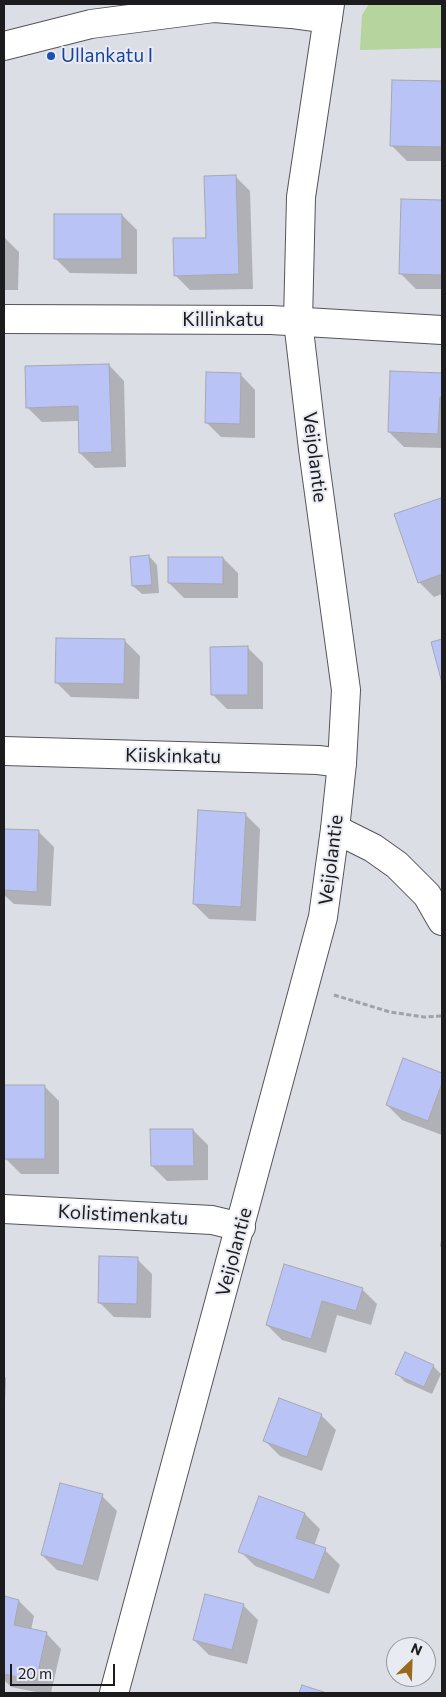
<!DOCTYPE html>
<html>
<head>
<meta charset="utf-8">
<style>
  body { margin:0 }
  #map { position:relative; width:446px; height:1697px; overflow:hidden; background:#dcdee5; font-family:Commissioner,sans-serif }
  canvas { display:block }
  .frame { position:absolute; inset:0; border:5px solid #1c1c1f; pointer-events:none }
  .north { position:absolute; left:386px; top:1637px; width:50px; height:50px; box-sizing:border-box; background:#e9ebf3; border:1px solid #97989e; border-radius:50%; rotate:24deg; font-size:14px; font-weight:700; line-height:20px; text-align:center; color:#1c1c1f }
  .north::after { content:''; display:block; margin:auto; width:18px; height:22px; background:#9a6a1c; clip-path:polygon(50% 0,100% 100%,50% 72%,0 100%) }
  .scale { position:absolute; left:10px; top:1664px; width:105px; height:22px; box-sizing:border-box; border:2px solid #1c1c1f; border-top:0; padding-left:6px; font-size:15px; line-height:18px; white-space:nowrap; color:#1c1c1f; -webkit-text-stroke:4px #e9ebf3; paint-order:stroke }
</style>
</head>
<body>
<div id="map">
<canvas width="446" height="1697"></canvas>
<div class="frame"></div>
<div class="north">N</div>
<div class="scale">20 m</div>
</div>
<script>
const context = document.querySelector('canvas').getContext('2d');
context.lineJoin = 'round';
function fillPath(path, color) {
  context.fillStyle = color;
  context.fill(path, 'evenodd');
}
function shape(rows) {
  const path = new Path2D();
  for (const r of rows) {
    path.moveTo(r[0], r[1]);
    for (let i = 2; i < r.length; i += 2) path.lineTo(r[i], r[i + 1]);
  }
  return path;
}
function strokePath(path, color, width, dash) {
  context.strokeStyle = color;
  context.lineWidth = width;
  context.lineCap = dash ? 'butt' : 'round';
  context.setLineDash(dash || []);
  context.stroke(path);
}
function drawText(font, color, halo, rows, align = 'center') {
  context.font = font + ' Commissioner,sans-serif';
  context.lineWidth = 4;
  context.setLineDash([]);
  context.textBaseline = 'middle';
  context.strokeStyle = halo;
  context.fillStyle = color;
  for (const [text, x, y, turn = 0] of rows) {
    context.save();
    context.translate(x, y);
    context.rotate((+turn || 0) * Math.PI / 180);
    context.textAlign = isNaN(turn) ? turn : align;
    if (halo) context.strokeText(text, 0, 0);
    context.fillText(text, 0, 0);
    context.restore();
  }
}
const green = shape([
  [369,4,442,4,442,48,360,50,362,15]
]);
const shadow = shape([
  [393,81,442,82,442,161,407,161,392,146],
  [235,176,250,191,253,289,190,290,175,275,208,239],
  [402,200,442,201,442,289,416,289,401,274],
  [122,215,137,230,137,274,70,273,55,258],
  [4,237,19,252,18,290,4,290],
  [109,365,124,381,126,467,95,468,80,453,79,421,42,422,27,407],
  [391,372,442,374,442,448,404,447,389,432],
  [240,374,255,390,255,438,221,437,206,422],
  [441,499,442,501,442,594,434,597,419,582],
  [149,556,157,565,159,593,142,594,133,586],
  [223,558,238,573,238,598,184,598,169,583],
  [125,641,140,656,139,699,71,697,56,682],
  [248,648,263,663,263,709,227,709,212,694],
  [245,814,260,829,256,921,209,919,194,904],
  [4,830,39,832,54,847,51,906,14,904,4,895],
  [404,1060,442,1074,442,1135,402,1120,387,1105],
  [44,1086,59,1101,59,1174,21,1174,5,1158],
  [193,1130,208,1145,208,1180,167,1181,152,1166],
  [442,1234,442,1248,440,1246],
  [137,1259,152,1274,151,1318,114,1317,99,1302],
  [285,1266,362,1289,377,1304,371,1325,337,1315,326,1353,282,1340,267,1325],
  [4,1268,5,1269,4,1318],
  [433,1366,441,1374,432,1394,405,1382,397,1374],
  [4,1376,6,1378,4,1430],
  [321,1415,336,1430,322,1471,280,1456,265,1441],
  [102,1496,117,1511,98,1581,57,1570,42,1555],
  [259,1497,305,1514,320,1529,314,1546,325,1550,340,1565,329,1594,255,1566,240,1551],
  [4,1598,19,1601,34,1616,31,1630,46,1633,61,1649,51,1693,41,1693,11,1687,4,1680],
  [243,1605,258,1620,247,1664,209,1655,194,1640]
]);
const building = shape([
  [392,80,442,81,442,147,390,146,392,80],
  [236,175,239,274,174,276,173,238,206,238,204,176,236,175],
  [401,199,442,200,442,275,399,274,401,199],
  [54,214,122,214,122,259,54,259,54,214],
  [109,364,112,452,79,453,78,406,26,408,25,366,109,364],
  [390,371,442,373,442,398,440,397,438,434,388,432,390,371],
  [206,372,241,373,240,424,205,423,206,372],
  [441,498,442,502,442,574,418,583,394,514,441,498],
  [149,555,152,585,132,586,130,557,149,555],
  [168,557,223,557,223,584,168,583,168,557],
  [56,638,125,639,124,684,55,683,56,638],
  [442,639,442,683,431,642,442,639],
  [248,646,248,695,211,695,210,647,248,646],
  [198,810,246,813,241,907,193,904,198,810],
  [4,829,39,830,37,892,4,890,4,829],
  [403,1058,442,1073,442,1083,428,1121,386,1105,403,1058],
  [4,1085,45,1085,45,1159,4,1159,4,1085],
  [150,1129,193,1129,194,1166,151,1166,150,1129],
  [99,1256,138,1257,137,1304,98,1303,99,1256],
  [284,1264,363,1288,356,1311,322,1301,311,1339,266,1325,284,1264],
  [405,1352,434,1365,424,1387,395,1374,405,1352],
  [279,1398,322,1414,307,1457,263,1441,279,1398],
  [60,1483,103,1494,83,1566,41,1555,60,1483],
  [259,1496,305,1513,296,1538,326,1548,314,1580,238,1552,259,1496],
  [205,1594,244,1604,232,1650,193,1640,205,1594],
  [4,1596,19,1600,14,1625,47,1632,36,1681,4,1674,4,1596],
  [302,1685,327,1693,299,1693,302,1685]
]);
const path = shape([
  [334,995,390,1012,424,1017,442,1016]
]);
const street = shape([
  [4,319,271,320,442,330],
  [4,751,318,760,342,763],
  [335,829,373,848,397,865,427,895,442,921],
  [4,1209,212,1220,241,1227]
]);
const secondary = shape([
  [4,46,91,24,214,8,291,14,328,19],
  [114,1693,323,917,335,829,342,763,346,690,313,449,298,321,301,197,330,4]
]);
const markers = [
  [51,56,5,"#1a4fb4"]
];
const transitNames = [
  ["Ullankatu I",61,56]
];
const streetNames = [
  ["Killinkatu",223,320],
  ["Veijolantie",315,457,83],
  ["Kiiskinkatu",173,756,1],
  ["Veijolantie",331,860,-83],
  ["Kolistimenkatu",123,1215,3],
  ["Veijolantie",234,1252,-75]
];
fillPath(green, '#b6d49e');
fillPath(shadow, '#0003');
fillPath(building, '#b9c3f5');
strokePath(building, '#a6a8af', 1);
strokePath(street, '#54555c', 30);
strokePath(secondary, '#54555c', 30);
strokePath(path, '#a1a2a8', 3, [5, 2.5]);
strokePath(street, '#fff', 28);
strokePath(secondary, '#fff', 28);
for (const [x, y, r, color] of markers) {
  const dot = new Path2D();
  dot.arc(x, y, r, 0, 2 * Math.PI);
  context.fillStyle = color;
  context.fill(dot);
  strokePath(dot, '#e9ebf3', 2);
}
drawText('19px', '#164399', '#e9ebf3', transitNames, 'left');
drawText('19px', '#1c1c1f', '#e9ebf3', streetNames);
</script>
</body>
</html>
